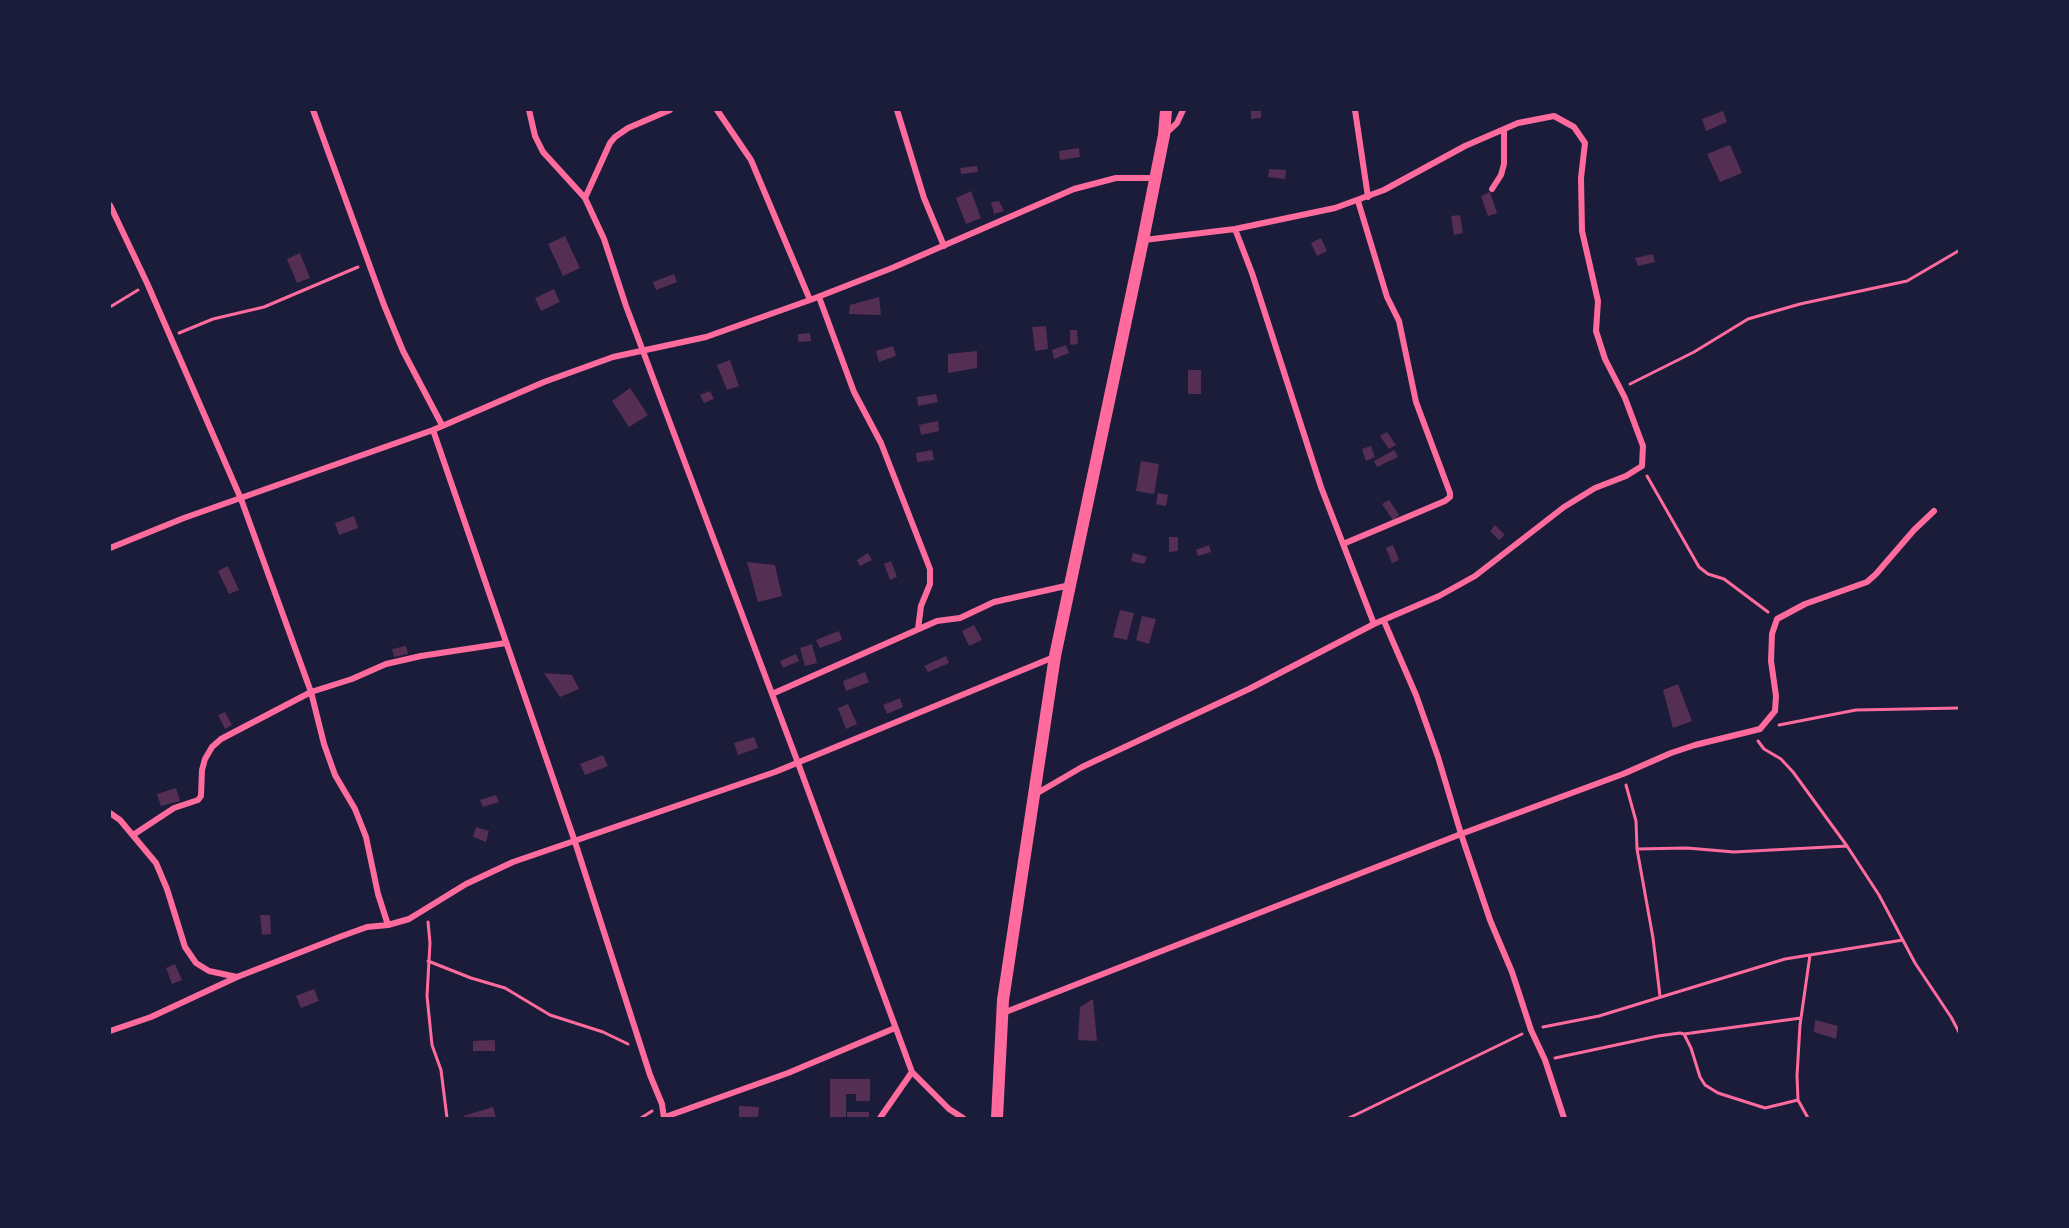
<!DOCTYPE html>
<html>
<head>
<meta charset="utf-8">
<style>
  body { margin:0 }
  #map { position:relative; width:2069px; height:1228px; overflow:hidden; background:#1b1b3a; font-family:Ubuntu,sans-serif }
  canvas { display:block }
  .frame { position:absolute; inset:0; border:111px solid #1b1b3a; pointer-events:none }
</style>
</head>
<body>
<div id="map">
<canvas width="2069" height="1228"></canvas>
<div class="frame"></div>
</div>
<script>
const context = document.querySelector('canvas').getContext('2d');
context.lineJoin = 'round';
function fillPath(path, color) {
  context.fillStyle = color;
  context.fill(path, 'evenodd');
}
function shape(rows) {
  const path = new Path2D();
  for (const r of rows) {
    path.moveTo(r[0], r[1]);
    for (let i = 2; i < r.length; i += 2) path.lineTo(r[i], r[i + 1]);
  }
  return path;
}
function strokePath(path, color, width, dash) {
  context.strokeStyle = color;
  context.lineWidth = width;
  context.lineCap = dash ? 'butt' : 'round';
  context.setLineDash(dash || []);
  context.stroke(path);
}
const building = shape([
  [1251,110,1261,110,1261,118,1251,119],
  [1723,111,1727,122,1706,131,1702,119],
  [1730,145,1742,173,1720,182,1707,154],
  [1079,148,1080,157,1060,160,1059,151],
  [977,166,978,172,961,174,960,168],
  [1269,169,1286,170,1285,179,1268,177],
  [971,191,981,218,966,224,956,198],
  [1490,192,1497,213,1488,216,1481,196],
  [999,201,1004,211,994,214,991,202],
  [1460,215,1463,233,1454,235,1451,216],
  [565,236,580,268,563,276,548,244],
  [1321,238,1327,251,1317,256,1311,243],
  [300,253,310,278,297,283,287,259],
  [1653,254,1655,262,1638,266,1635,258],
  [674,274,677,282,656,290,653,282],
  [554,289,560,302,541,311,535,298],
  [879,297,881,315,849,314,850,305],
  [1046,326,1048,349,1035,351,1032,327],
  [1070,330,1077,330,1078,344,1070,345],
  [810,333,811,341,798,342,798,334],
  [1066,345,1069,353,1054,359,1052,350],
  [893,346,896,356,879,362,876,351],
  [977,351,977,368,948,373,948,354],
  [730,360,739,386,727,390,717,365],
  [1188,370,1201,370,1201,394,1188,394],
  [630,388,648,415,629,427,612,401],
  [710,391,714,399,704,403,700,395],
  [936,394,938,402,918,406,917,397],
  [938,421,939,431,921,435,919,425],
  [1387,432,1396,445,1389,449,1380,436],
  [1371,446,1375,457,1366,461,1362,449],
  [932,450,934,460,917,462,916,453],
  [1394,450,1398,457,1377,467,1374,461],
  [1141,461,1159,464,1154,494,1136,491],
  [1158,493,1168,495,1166,506,1156,504],
  [1389,500,1399,515,1393,520,1382,504],
  [354,516,358,528,339,535,335,523],
  [1495,525,1505,535,1499,540,1490,531],
  [1169,537,1178,537,1178,551,1169,552],
  [1209,545,1211,552,1198,556,1196,550],
  [1393,545,1399,560,1392,563,1386,548],
  [868,553,872,560,860,566,857,560],
  [1133,553,1147,557,1144,564,1131,561],
  [891,561,897,577,890,580,884,564],
  [747,562,775,565,782,596,758,602],
  [228,566,239,590,229,594,218,571],
  [1120,610,1134,613,1127,640,1113,637],
  [1142,616,1156,619,1149,644,1136,640],
  [974,625,982,640,969,646,962,631],
  [839,631,842,640,820,648,816,640],
  [812,644,817,663,805,666,800,648],
  [406,646,408,654,394,657,392,649],
  [796,654,799,661,783,668,780,661],
  [946,656,949,663,928,672,924,666],
  [865,672,869,682,846,691,843,681],
  [544,673,572,675,579,689,560,697],
  [1678,684,1692,721,1673,728,1663,690],
  [900,698,903,707,887,714,883,705],
  [848,704,857,724,846,729,838,708],
  [225,712,232,725,225,729,218,715],
  [754,737,758,748,738,755,734,743],
  [603,755,608,766,585,775,580,764],
  [176,788,180,801,161,806,157,794],
  [496,795,499,802,483,807,480,800],
  [476,827,489,831,486,842,473,837],
  [260,915,270,915,271,934,262,935],
  [175,964,182,980,172,984,166,968],
  [314,989,319,1001,301,1008,296,996],
  [1093,999,1097,1041,1078,1040,1080,1007],
  [1815,1020,1838,1026,1836,1039,1814,1032],
  [495,1040,495,1051,473,1051,473,1041],
  [830,1079,870,1079,870,1101,856,1101,856,1094,846,1094,846,1118,830,1118],
  [739,1106,759,1107,758,1118,739,1118],
  [493,1107,496,1118,464,1118,463,1116],
  [847,1112,869,1112,869,1118,847,1118]
]);
const path = shape([
  [110,307,138,290],
  [179,333,213,319,264,307,358,267],
  [1630,384,1694,352,1748,319,1800,304,1907,281,1960,250],
  [1647,476,1699,567,1708,574,1724,579,1768,612],
  [1779,725,1856,710,1960,708],
  [1758,741,1764,749,1781,759,1793,772,1847,846,1879,895,1915,963,1951,1017,1960,1034],
  [1626,785,1636,821,1637,849,1653,938,1660,996],
  [1637,849,1687,848,1734,852,1847,846],
  [428,922,430,943,427,996,432,1045,441,1070,447,1118],
  [428,961,471,978,505,988,550,1015,603,1032,628,1044],
  [1543,1027,1599,1016,1785,959,1903,940],
  [1684,1034,1801,1018],
  [1555,1058,1658,1036,1680,1033,1684,1034,1691,1048,1700,1077,1705,1085,1718,1093,1765,1108,1798,1100],
  [641,1118,652,1111],
  [1349,1118,1522,1034],
  [1808,1118,1798,1100,1797,1076,1800,1025,1810,955]
]);
const minor = shape([
  [313,110,384,305,403,351,442,425],
  [529,110,535,136,543,152,585,198,604,239,626,306,798,763,912,1072,949,1109,963,1118],
  [717,110,751,160,810,300],
  [897,110,924,198,944,246],
  [1355,110,1368,197],
  [1164,135,1177,123,1183,110],
  [1492,189,1501,175,1504,164,1504,130],
  [585,198,610,143,615,137,628,128,670,110],
  [110,205,147,283,241,499,311,692,324,744,335,775,355,809,366,837,378,894,388,925],
  [1235,229,1252,273,1321,487,1374,624],
  [819,297,854,392,881,443,930,569,930,584,921,606,918,629],
  [433,430,575,842,650,1075,662,1104,664,1118],
  [1343,544,1445,501,1450,497,1450,493,1416,402,1399,321,1387,297,1358,201],
  [110,548,184,518,433,430,544,382,613,357,706,337,810,300,892,268,1074,189,1116,178,1154,178],
  [1384,621,1416,695,1438,757,1461,834,1490,920,1512,972,1531,1030,1545,1060,1564,1118],
  [772,694,937,621,960,618,994,602,1070,585],
  [1034,795,1082,767,1249,689,1374,624,1439,596,1475,576,1564,507,1595,488,1626,476,1642,466,1643,446,1625,398,1605,359,1596,331,1598,301,1582,231,1581,178,1585,143,1574,127,1554,116,1518,123,1465,146,1384,190,1335,208,1235,229,1144,240],
  [110,813,120,820,156,863,167,889,185,947,196,963,209,971,237,977],
  [133,835,174,808,198,800,201,796,202,770,205,759,212,747,221,739,311,692,352,679,386,664,421,656,506,643],
  [1003,1013,1461,834,1623,774,1671,753,1695,745,1760,729,1775,711,1776,696,1771,661,1772,634,1777,619,1805,604,1867,582,1876,574,1914,530,1934,511],
  [110,1031,151,1017,237,977,342,936,367,927,388,925,409,919,466,884,513,862,775,772,1054,657],
  [665,1117,788,1073,895,1028],
  [880,1118,912,1072]
]);
const secondary = shape([
  [997,1118,1003,1000,1055,656,1143,240,1164,135,1166,110]
]);
fillPath(building, '#542f53');
strokePath(path, '#ff6b9d', 3);
strokePath(minor, '#ff6b9d', 6);
strokePath(secondary, '#ff6b9d', 12);
</script>
</body>
</html>
